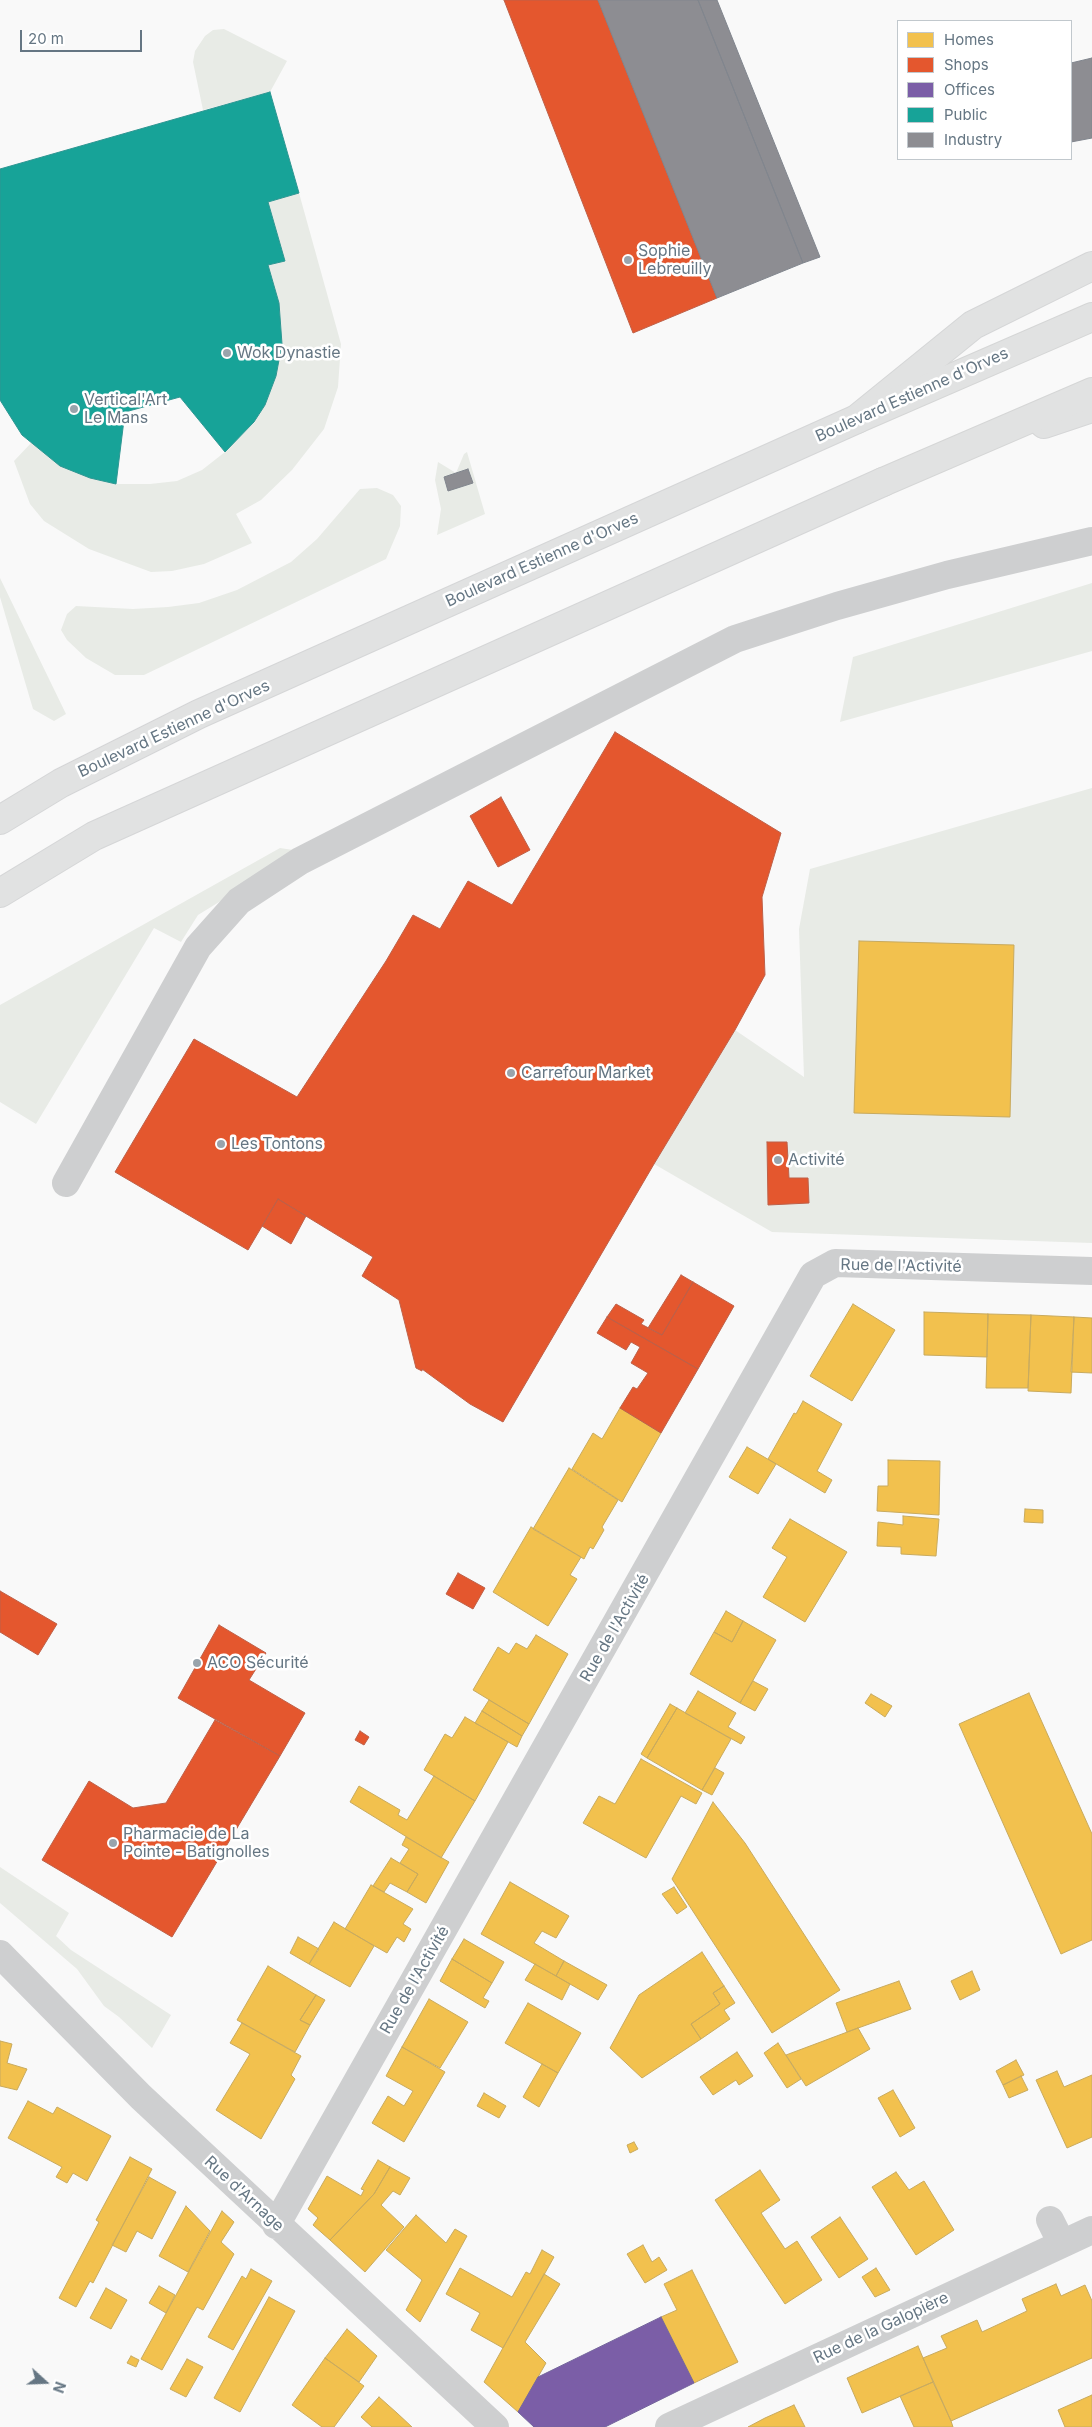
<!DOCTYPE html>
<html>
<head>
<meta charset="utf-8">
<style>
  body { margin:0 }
  #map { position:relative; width:1092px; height:2427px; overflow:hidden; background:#f9f9f9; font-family:Inter,sans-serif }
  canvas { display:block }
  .legend { position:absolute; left:897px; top:20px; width:175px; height:140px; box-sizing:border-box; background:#fff; border:1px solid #c1c8cd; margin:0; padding:6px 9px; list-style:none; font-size:15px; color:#657683 }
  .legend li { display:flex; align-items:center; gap:10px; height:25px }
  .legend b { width:25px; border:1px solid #c1c8cd }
  .north { position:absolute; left:20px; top:2357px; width:50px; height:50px; -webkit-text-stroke:4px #fff; paint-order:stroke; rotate:110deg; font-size:14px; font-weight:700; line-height:20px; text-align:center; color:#657683 }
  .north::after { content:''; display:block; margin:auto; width:18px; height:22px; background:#657683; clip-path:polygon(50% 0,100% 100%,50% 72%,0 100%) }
  .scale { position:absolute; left:20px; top:30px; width:122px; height:22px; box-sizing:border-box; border:2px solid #657683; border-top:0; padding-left:6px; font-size:15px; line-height:18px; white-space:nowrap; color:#657683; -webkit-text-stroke:4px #fff; paint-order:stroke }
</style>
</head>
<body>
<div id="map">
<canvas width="1092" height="2427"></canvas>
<ul class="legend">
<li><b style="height:14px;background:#f2c14e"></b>Homes</li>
<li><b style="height:14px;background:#e4572e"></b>Shops</li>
<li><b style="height:14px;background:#7b5ea7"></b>Offices</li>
<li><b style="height:14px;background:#17a398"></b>Public</li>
<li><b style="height:14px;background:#8d8d92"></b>Industry</li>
</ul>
<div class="north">N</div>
<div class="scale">20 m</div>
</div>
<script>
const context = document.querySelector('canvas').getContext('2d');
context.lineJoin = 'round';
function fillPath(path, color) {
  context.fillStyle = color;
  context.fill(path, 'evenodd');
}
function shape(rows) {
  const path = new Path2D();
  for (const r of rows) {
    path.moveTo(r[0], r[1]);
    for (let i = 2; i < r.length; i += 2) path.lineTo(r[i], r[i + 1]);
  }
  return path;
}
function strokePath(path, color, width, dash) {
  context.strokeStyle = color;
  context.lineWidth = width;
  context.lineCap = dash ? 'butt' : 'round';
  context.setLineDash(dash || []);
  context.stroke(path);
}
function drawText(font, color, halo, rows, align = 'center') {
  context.font = font + ' Inter,sans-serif';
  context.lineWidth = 5;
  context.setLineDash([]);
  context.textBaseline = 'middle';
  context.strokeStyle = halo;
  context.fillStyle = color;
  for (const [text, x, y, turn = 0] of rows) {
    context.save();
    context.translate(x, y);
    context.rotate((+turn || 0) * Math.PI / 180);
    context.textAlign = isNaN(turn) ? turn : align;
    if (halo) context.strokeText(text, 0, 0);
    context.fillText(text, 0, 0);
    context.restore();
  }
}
const green = shape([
  [224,29,287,61,270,92,203,110,193,62,195,51,205,36,213,30],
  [299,193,341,344,338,387,324,429,292,470,261,500,236,514,252,543,204,564,172,571,151,572,89,549,44,521,30,504,14,461,32,442,90,478,116,484,150,484,177,481,202,470,225,452,255,422,265,405,276,376,282,344,279,303,268,265,285,261,268,202],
  [467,452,485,514,437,535,441,509,435,480,438,462,456,473,464,454],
  [377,488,393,495,401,506,400,526,386,559,144,675,115,675,86,658,67,640,61,630,67,614,76,606,133,609,168,607,199,603,237,590,291,562,317,539,360,489],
  [0,578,66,714,54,721,33,709,0,597],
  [1092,583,1092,651,840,722,853,657],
  [1092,788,1092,1243,772,1232,654,1164,735,1030,804,1077,799,929,810,869],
  [280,848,293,850,258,878,198,915,181,942,154,928,36,1124,0,1102,0,1005],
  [0,1867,69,1913,56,1936,71,1950,171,2015,152,2048,119,2017,104,2006,77,1969,0,1903]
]);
const homes = shape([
  [859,941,1014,945,1010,1117,854,1113,859,941],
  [853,1304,895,1330,852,1401,810,1376,853,1304],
  [924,1312,988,1314,987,1357,924,1355,924,1312],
  [988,1314,1031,1315,1028,1388,986,1388,988,1314],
  [1031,1315,1074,1317,1071,1393,1028,1391,1031,1315],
  [1074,1317,1092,1318,1092,1373,1071,1372,1074,1317],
  [803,1401,842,1424,817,1471,832,1480,825,1493,768,1459,794,1413,796,1414,803,1401],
  [620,1408,661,1433,622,1502,572,1469,593,1433,602,1439,620,1408],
  [747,1447,776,1464,758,1494,729,1477,747,1447],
  [888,1460,940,1461,939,1515,877,1511,878,1486,888,1486,888,1460],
  [569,1468,618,1500,602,1527,604,1530,593,1549,590,1547,584,1559,533,1529,569,1468],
  [1025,1509,1043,1510,1043,1523,1024,1522,1025,1509],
  [903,1516,939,1519,936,1556,901,1554,901,1547,877,1546,878,1522,903,1525,903,1516],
  [790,1519,847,1552,805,1622,763,1597,787,1557,772,1548,790,1519],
  [531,1527,581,1557,570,1575,577,1579,548,1626,493,1592,531,1527],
  [726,1611,743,1621,732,1642,714,1632,726,1611],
  [743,1621,776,1640,740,1703,690,1674,714,1632,732,1642,743,1621],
  [536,1635,568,1654,529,1724,473,1690,498,1647,509,1654,516,1643,527,1649,536,1635],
  [753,1681,768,1689,755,1711,740,1703,753,1681],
  [698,1691,736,1713,728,1727,745,1737,741,1744,685,1713,698,1691],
  [1029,1693,1092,1834,1092,1940,1061,1954,959,1724,1029,1693],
  [871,1694,892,1706,885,1717,865,1703,871,1694],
  [489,1700,529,1724,522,1736,482,1711,489,1700],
  [670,1704,677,1708,647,1758,641,1754,670,1704],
  [677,1708,731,1739,702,1790,647,1758,677,1708],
  [482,1711,522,1736,517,1747,475,1723,482,1711],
  [465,1717,508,1742,475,1801,424,1770,445,1734,452,1738,465,1717],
  [641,1759,702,1793,696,1804,681,1796,646,1858,583,1823,599,1796,615,1804,641,1759],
  [715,1768,724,1773,712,1795,702,1790,715,1768],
  [434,1776,475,1801,441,1858,350,1802,359,1786,400,1810,398,1815,407,1820,434,1776],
  [713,1802,745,1843,840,1990,772,2033,672,1879,713,1802],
  [406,1837,449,1862,426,1903,407,1892,418,1874,400,1863,409,1849,402,1845,406,1837],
  [391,1858,418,1874,407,1892,390,1883,384,1892,373,1886,391,1858],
  [510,1882,569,1916,556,1938,542,1931,534,1943,564,1961,556,1976,481,1934,510,1882],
  [371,1885,413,1909,403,1924,411,1929,404,1942,397,1937,387,1953,345,1929,371,1885],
  [674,1887,687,1907,677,1914,662,1894,674,1887],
  [334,1922,374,1946,350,1987,309,1964,334,1922],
  [298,1937,319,1949,309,1964,290,1953,298,1937],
  [464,1939,504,1962,492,1983,452,1959,464,1939],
  [702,1952,724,1986,713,1993,720,2004,691,2024,701,2039,642,2078,610,2048,639,1995,702,1952],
  [452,1959,492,1983,483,1998,489,2001,485,2008,440,1981,452,1959],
  [564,1961,607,1985,598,2000,556,1976,564,1961],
  [535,1964,570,1984,562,2000,525,1980,535,1964],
  [268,1966,316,1995,300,2020,310,2025,295,2052,237,2020,268,1966],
  [972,1971,980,1990,960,2000,951,1981,972,1971],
  [899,1981,911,2009,847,2032,836,2003,899,1981],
  [724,1986,735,2003,724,2010,730,2019,701,2039,691,2024,720,2004,713,1993,724,1986],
  [316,1995,325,2000,310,2025,300,2020,316,1995],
  [429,1999,468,2022,440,2068,402,2047,429,1999],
  [528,2003,581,2033,558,2073,505,2043,528,2003],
  [242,2023,301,2056,291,2075,295,2079,261,2139,216,2110,250,2054,230,2043,242,2023],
  [858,2028,870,2049,806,2086,786,2055,858,2028],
  [0,2041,12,2044,7,2063,27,2069,17,2090,0,2086,0,2041],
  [778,2043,801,2079,787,2088,764,2053,778,2043],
  [402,2047,445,2072,404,2142,372,2123,388,2096,404,2106,413,2091,386,2076,402,2047],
  [737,2052,753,2076,739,2085,736,2080,713,2095,700,2077,737,2052],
  [1016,2060,1024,2075,1003,2085,996,2071,1016,2060],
  [542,2064,558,2073,539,2107,523,2097,542,2064],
  [1057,2071,1064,2087,1092,2075,1092,2137,1067,2148,1036,2080,1057,2071],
  [1021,2076,1028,2090,1009,2098,1003,2085,1021,2076],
  [893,2090,915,2128,900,2137,878,2098,893,2090],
  [484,2093,506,2106,499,2118,477,2106,484,2093],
  [28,2101,53,2114,57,2107,111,2136,87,2181,73,2173,67,2183,56,2177,62,2167,8,2138,28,2101],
  [634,2142,638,2149,630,2153,627,2145,634,2142],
  [130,2157,152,2169,93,2283,90,2281,76,2307,59,2298,99,2222,96,2220,130,2157],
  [378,2160,390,2167,374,2194,330,2240,313,2225,318,2218,308,2209,327,2176,361,2196,364,2190,361,2189,378,2160],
  [390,2167,410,2178,400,2195,393,2191,381,2205,404,2227,365,2272,330,2240,374,2194,390,2167],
  [760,2170,780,2200,761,2213,785,2249,797,2241,822,2280,785,2304,715,2200,760,2170],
  [896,2172,909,2190,924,2181,954,2230,916,2255,872,2187,896,2172],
  [149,2177,176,2192,152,2239,137,2231,126,2252,112,2245,149,2177],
  [186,2206,210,2231,188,2272,159,2256,186,2206],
  [222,2211,234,2222,221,2242,234,2254,203,2310,197,2307,162,2370,141,2359,222,2211],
  [416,2215,446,2243,455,2229,467,2236,420,2322,406,2310,422,2280,386,2250,416,2215],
  [840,2217,868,2259,839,2278,811,2237,840,2217],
  [643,2245,652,2262,659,2257,667,2270,645,2283,627,2254,643,2245],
  [542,2250,554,2257,503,2348,471,2330,480,2313,446,2294,460,2268,512,2297,526,2272,530,2274,542,2250],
  [876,2268,890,2290,875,2297,862,2277,876,2268],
  [251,2269,272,2281,233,2350,208,2337,242,2276,246,2279,251,2269],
  [692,2270,738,2362,694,2383,661,2317,677,2310,664,2284,692,2270],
  [544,2274,560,2284,525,2342,546,2363,518,2412,484,2382,544,2274],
  [1056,2284,1061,2296,1085,2285,1092,2301,1092,2358,951,2421,923,2358,947,2348,941,2336,977,2320,982,2332,1027,2311,1022,2299,1056,2284],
  [159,2286,175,2295,166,2313,149,2303,159,2286],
  [106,2288,127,2300,111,2329,90,2318,106,2288],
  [269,2297,295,2311,240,2412,214,2398,269,2297],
  [347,2329,377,2356,359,2382,325,2358,347,2329],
  [918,2346,933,2382,862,2413,847,2378,918,2346],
  [131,2356,139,2360,136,2367,127,2363,131,2356],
  [325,2358,364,2386,334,2427,322,2427,292,2405,325,2358],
  [187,2359,203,2367,186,2397,170,2389,187,2359],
  [933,2382,951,2421,953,2427,914,2427,900,2396,933,2382],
  [1092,2395,1092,2427,1065,2427,1058,2410,1092,2395],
  [379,2397,397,2413,412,2427,372,2427,361,2417,379,2397],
  [794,2405,805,2427,748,2427,765,2418,794,2405]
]);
const shops = shape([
  [504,0,598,0,717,298,633,333,504,0],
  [615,732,781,833,762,897,765,975,735,1030,654,1164,503,1422,470,1404,422,1369,422,1371,416,1368,399,1300,362,1276,373,1257,278,1199,248,1250,115,1172,194,1039,297,1097,386,961,413,915,440,929,468,881,512,905,615,732],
  [501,797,530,850,498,867,470,816,501,797],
  [767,1142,787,1142,789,1178,808,1178,809,1203,768,1205,767,1142],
  [278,1199,306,1216,291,1244,262,1226,278,1199],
  [681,1275,693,1282,662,1335,648,1328,681,1275],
  [693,1282,734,1306,698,1369,607,1317,616,1304,644,1320,641,1324,662,1335,693,1282],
  [607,1317,698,1369,661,1433,620,1408,633,1387,637,1389,648,1373,631,1363,640,1347,631,1342,626,1350,597,1333,607,1317],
  [458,1573,485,1588,473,1609,446,1594,458,1573],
  [0,1591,57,1624,38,1655,0,1632,0,1591],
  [219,1625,266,1653,249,1680,305,1713,280,1756,178,1698,219,1625],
  [215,1720,280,1756,172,1937,42,1860,89,1781,133,1808,166,1803,215,1720],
  [360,1731,369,1737,364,1745,355,1740,360,1731]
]);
const offices = shape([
  [661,2317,694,2383,605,2427,534,2427,518,2412,538,2377,661,2317]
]);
const public = shape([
  [270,92,299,193,268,202,285,261,268,265,279,303,282,344,276,376,265,405,254,422,225,452,180,397,125,412,116,484,90,478,60,466,22,435,0,400,0,169,270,92]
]);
const industry = shape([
  [598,0,698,0,803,263,717,298,598,0],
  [698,0,717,0,820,257,803,263,698,0],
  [1092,58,1092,138,1071,142,1071,63,1092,58],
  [468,469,473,483,448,491,444,477,468,469]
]);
const minor = shape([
  [66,1183,198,947,239,901,300,861,735,639,837,606,947,575,1092,541],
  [0,1954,141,2097,495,2427],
  [1050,2220,1062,2244],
  [276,2225,813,1275,835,1263,1092,1271],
  [669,2427,1092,2230]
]);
const major = shape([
  [1044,424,1092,408],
  [0,820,61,783,199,714,857,419,973,325,1092,266],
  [0,893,94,836,883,482]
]);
const highway = shape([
  [857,419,1092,317],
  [883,482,1092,392]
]);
const markers = [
  [628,260,5,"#99a4ac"],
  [227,353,5,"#99a4ac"],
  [74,409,5,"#99a4ac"],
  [511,1073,5,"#99a4ac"],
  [221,1144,5,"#99a4ac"],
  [778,1160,5,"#99a4ac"],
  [197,1663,5,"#99a4ac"],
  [113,1843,5,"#99a4ac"]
];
const poiNames = [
  ["Sophie",638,251],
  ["Lebreuilly",638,269],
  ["Wok Dynastie",237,353],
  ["Vertical'Art",84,400],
  ["Le Mans",84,418],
  ["Carrefour Market",521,1073],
  ["Les Tontons",231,1144],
  ["Activité",788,1160],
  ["ACO Sécurité",207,1663],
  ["Pharmacie de La",123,1834],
  ["Pointe - Batignolles",123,1852]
];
const streetNames = [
  ["Boulevard Estienne d'Orves",912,395,-24],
  ["Boulevard Estienne d'Orves",542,560,-24],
  ["Boulevard Estienne d'Orves",174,729,-25],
  ["Rue de l'Activité",901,1266,1],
  ["Rue de l'Activité",615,1628,-60],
  ["Rue de l'Activité",415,1980,-60],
  ["Rue d'Arnage",244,2194,43],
  ["Rue de la Galopière",881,2328,-25]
];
fillPath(green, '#e8ebe6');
fillPath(homes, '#f2c14e');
strokePath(homes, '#c8aa5e', 1);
fillPath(shops, '#e4572e');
strokePath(shops, '#be6048', 1);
fillPath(offices, '#7b5ea7');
strokePath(offices, '#74659c', 1);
fillPath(public, '#17a398');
strokePath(public, '#2e9692', 1);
fillPath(industry, '#8d8d92');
strokePath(industry, '#81868e', 1);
strokePath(major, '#d5d6d7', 30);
strokePath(highway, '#d5d6d6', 30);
strokePath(minor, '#cecfd0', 28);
strokePath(major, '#e1e2e2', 28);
strokePath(highway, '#e1e2e2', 28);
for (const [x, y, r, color] of markers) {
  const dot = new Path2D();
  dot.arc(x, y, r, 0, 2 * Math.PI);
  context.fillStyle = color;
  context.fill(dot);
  strokePath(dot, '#fff', 2);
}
drawText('16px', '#657683', '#fff', poiNames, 'left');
drawText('16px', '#657683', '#fff', streetNames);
</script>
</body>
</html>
